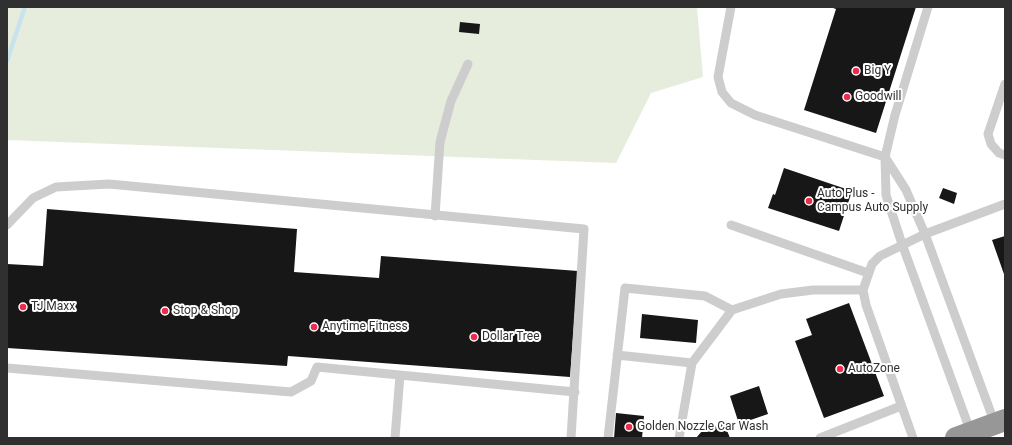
<!DOCTYPE html>
<html>
<head>
<meta charset="utf-8">
<style>
  body { margin:0 }
  #map { position:relative; width:1012px; height:445px; overflow:hidden; background:#fff; font-family:Roboto,sans-serif }
  canvas { display:block }
  .frame { position:absolute; inset:0; border:8px solid #303030; pointer-events:none }
</style>
</head>
<body>
<div id="map">
<canvas width="1012" height="445"></canvas>
<div class="frame"></div>
</div>
<script>
const context = document.querySelector('canvas').getContext('2d');
context.lineJoin = 'round';
function fillPath(path, color) {
  context.fillStyle = color;
  context.fill(path, 'evenodd');
}
function shape(rows) {
  const path = new Path2D();
  for (const r of rows) {
    path.moveTo(r[0], r[1]);
    for (let i = 2; i < r.length; i += 2) path.lineTo(r[i], r[i + 1]);
  }
  return path;
}
function strokePath(path, color, width, dash) {
  context.strokeStyle = color;
  context.lineWidth = width;
  context.lineCap = dash ? 'butt' : 'round';
  context.setLineDash(dash || []);
  context.stroke(path);
}
function drawText(font, color, halo, rows, align = 'center') {
  context.font = font + ' Roboto,sans-serif';
  context.lineWidth = 4;
  context.setLineDash([]);
  context.textBaseline = 'middle';
  context.strokeStyle = halo;
  context.fillStyle = color;
  for (const [text, x, y, turn = 0] of rows) {
    context.save();
    context.translate(x, y);
    context.rotate((+turn || 0) * Math.PI / 180);
    context.textAlign = isNaN(turn) ? turn : align;
    if (halo) context.strokeText(text, 0, 0);
    context.fillText(text, 0, 0);
    context.restore();
  }
}
const green = shape([
  [7,7,697,7,703,77,651,93,616,163,7,140]
]);
const stream = shape([
  [7,61,25,7]
]);
const building = shape([
  [830,7,916,7,876,133,804,110,836,9],
  [460,22,480,24,479,34,459,32],
  [784,168,852,191,839,231,768,208,773,194,775,195],
  [943,188,957,193,954,204,939,198],
  [47,209,297,229,294,272,379,278,381,256,578,271,570,377,288,356,287,366,7,348,7,264,43,266],
  [1005,236,1005,277,992,240],
  [849,303,884,396,824,418,795,341,812,335,806,319],
  [642,314,698,320,696,343,640,338],
  [759,386,768,414,739,424,730,396],
  [616,413,644,416,642,438,614,438],
  [724,423,730,438,696,438,703,430]
]);
const lane = shape([
  [731,7,718,77,722,92,731,103,755,115,885,157,906,190,925,234,995,424],
  [928,7,895,115,885,157,886,195,902,244,971,433],
  [1005,84,988,134,991,144,999,153,1005,155],
  [435,216,440,142,451,101,468,64],
  [7,225,33,198,56,187,109,184,584,229,571,438],
  [731,225,868,273],
  [863,290,866,305,913,438],
  [617,355,692,363],
  [7,368,291,392,311,381,317,367,575,392],
  [395,438,400,375],
  [608,438,625,288,705,296,732,310],
  [679,438,692,363,732,310,781,294,813,290,863,290,872,264,880,256,925,234,1005,204],
  [820,438,901,406]
]);
const highway = shape([
  [956,438,1005,420]
]);
const markers = [
  [856,71,4,"#ed2c4d"],
  [847,97,4,"#ed2c4d"],
  [809,201,4,"#ed2c4d"],
  [23,307,4,"#ed2c4d"],
  [165,311,4,"#ed2c4d"],
  [314,327,4,"#ed2c4d"],
  [474,337,4,"#ed2c4d"],
  [840,369,4,"#ed2c4d"],
  [629,427,4,"#ed2c4d"]
];
const poiNames = [
  ["Big Y",864,71],
  ["Goodwill",855,97],
  ["Auto Plus -",817,194],
  ["Campus Auto Supply",817,208],
  ["TJ Maxx",31,307],
  ["Stop & Shop",173,311],
  ["Anytime Fitness",322,327],
  ["Dollar Tree",482,337],
  ["AutoZone",848,369],
  ["Golden Nozzle Car Wash",637,427]
];
fillPath(green, '#e7eddd');
strokePath(stream, '#c9e3ee', 4.5);
fillPath(building, '#171717');
strokePath(lane, '#cdcdcd', 9);
strokePath(highway, '#979797', 22);
for (const [x, y, r, color] of markers) {
  const dot = new Path2D();
  dot.arc(x, y, r, 0, 2 * Math.PI);
  context.fillStyle = color;
  context.fill(dot);
  strokePath(dot, '#fff', 1.5);
}
drawText('12px', '#303030', '#fff', poiNames, 'left');
</script>
</body>
</html>
